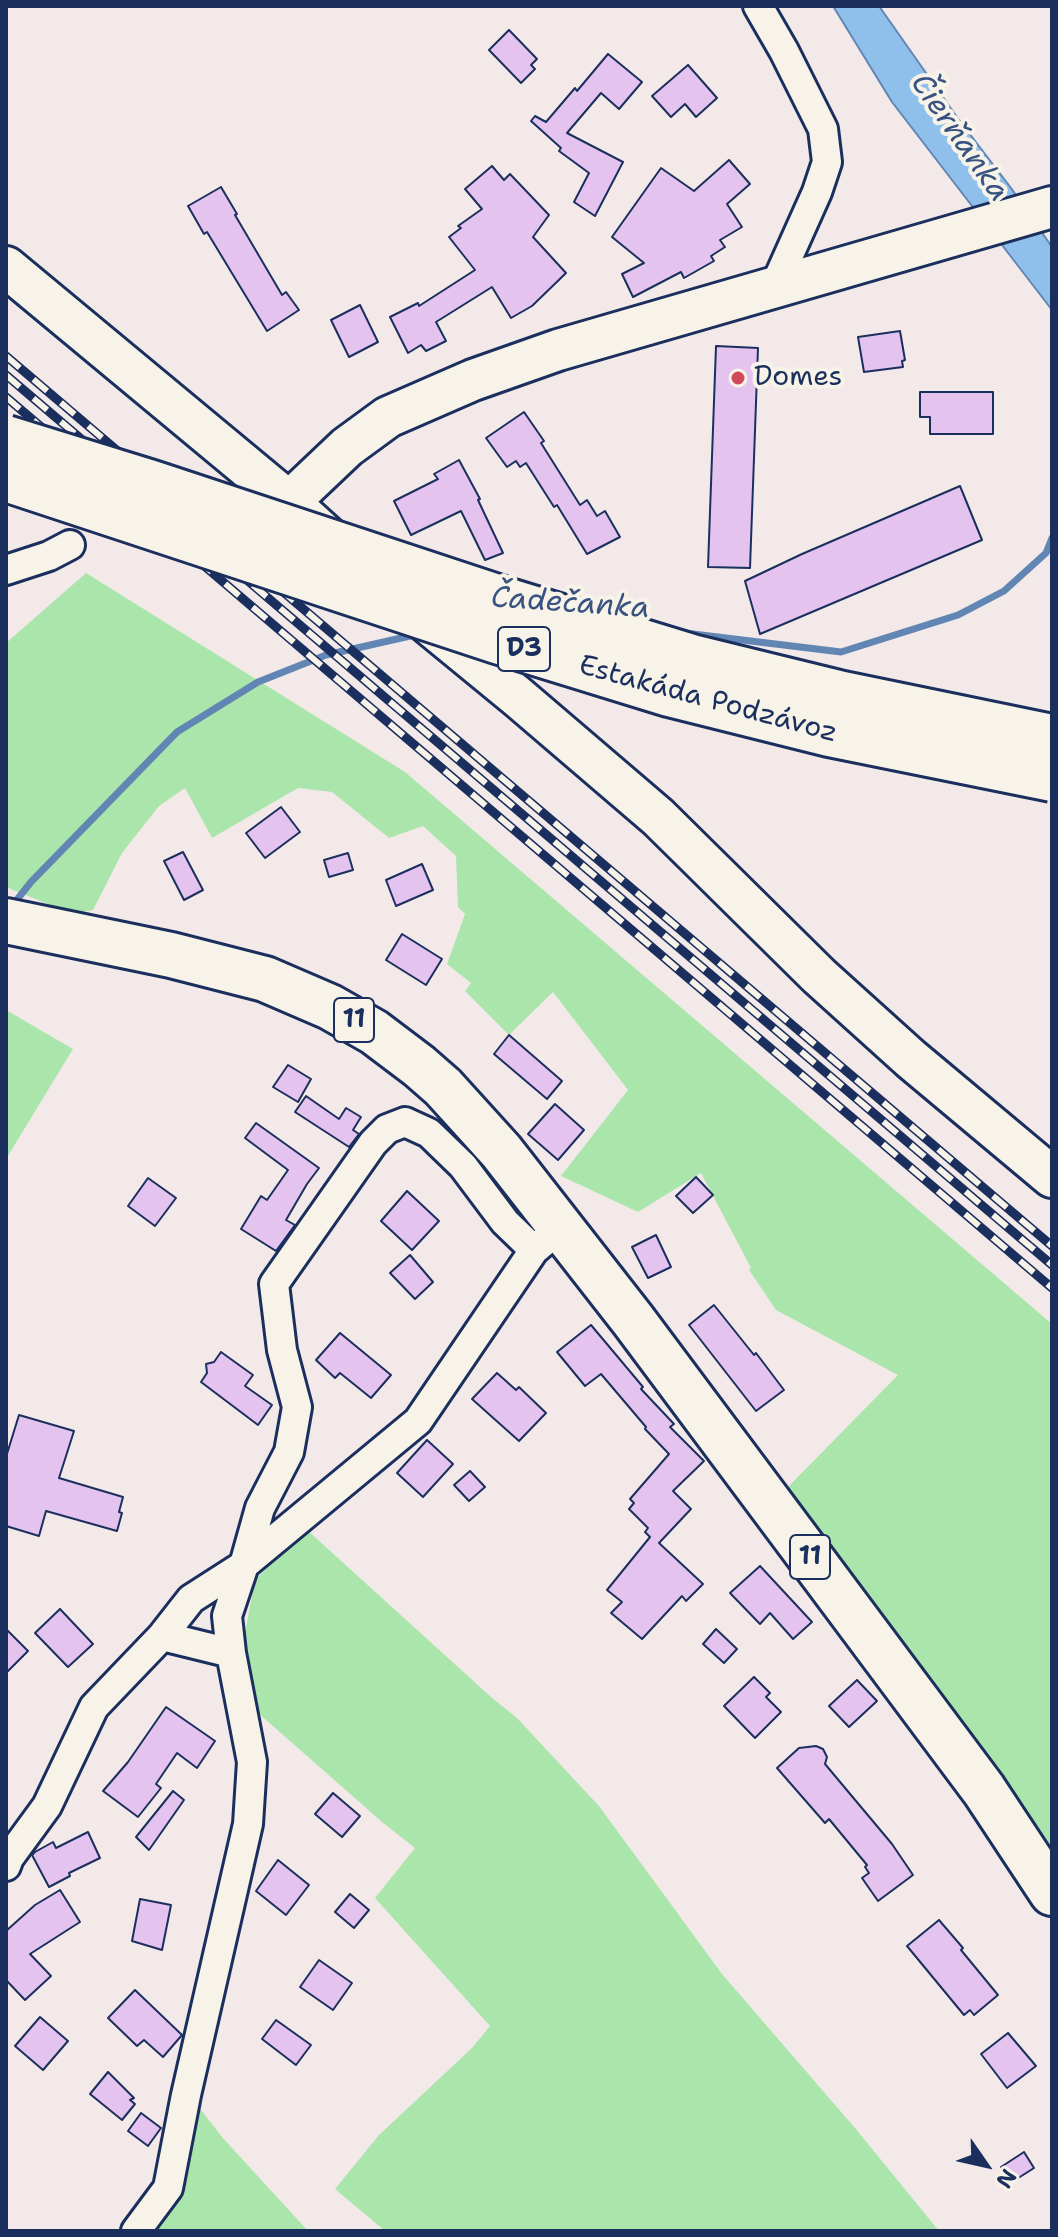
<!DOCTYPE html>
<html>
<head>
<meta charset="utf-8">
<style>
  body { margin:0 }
  #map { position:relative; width:1058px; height:2237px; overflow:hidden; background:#f3e9e9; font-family:"Shantell Sans",sans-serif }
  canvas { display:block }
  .frame { position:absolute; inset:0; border:8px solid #1b2f5e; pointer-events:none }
  .north { position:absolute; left:946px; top:2125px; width:80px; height:80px; -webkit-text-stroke:6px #f7f3e8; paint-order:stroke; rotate:124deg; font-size:22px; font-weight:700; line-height:32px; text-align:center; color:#1b2f5e }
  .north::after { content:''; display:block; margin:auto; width:28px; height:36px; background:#1b2f5e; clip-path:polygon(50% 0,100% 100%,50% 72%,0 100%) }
</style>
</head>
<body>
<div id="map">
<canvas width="1058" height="2237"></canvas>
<div class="frame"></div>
<div class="north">N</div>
</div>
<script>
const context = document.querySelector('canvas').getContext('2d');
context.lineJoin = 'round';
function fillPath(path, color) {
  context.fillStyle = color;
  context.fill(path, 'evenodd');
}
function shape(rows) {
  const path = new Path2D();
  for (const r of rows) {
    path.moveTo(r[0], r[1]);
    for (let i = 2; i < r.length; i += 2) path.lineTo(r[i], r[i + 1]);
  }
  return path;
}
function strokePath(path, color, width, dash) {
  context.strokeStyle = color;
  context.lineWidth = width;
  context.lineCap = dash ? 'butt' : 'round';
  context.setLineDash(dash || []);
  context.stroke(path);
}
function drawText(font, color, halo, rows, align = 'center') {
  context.font = font + ' "Shantell Sans",sans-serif';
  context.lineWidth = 8;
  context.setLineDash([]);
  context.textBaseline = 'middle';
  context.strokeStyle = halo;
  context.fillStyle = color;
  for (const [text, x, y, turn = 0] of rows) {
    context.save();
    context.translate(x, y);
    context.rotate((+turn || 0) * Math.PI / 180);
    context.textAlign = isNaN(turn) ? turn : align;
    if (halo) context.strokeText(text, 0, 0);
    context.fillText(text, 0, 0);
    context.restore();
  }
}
const green = shape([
  [86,573,405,772,1052,1324,1052,1893,786,1489,898,1375,776,1310,749,1270,751,1268,701,1173,638,1212,561,1176,628,1090,553,992,509,1035,465,991,471,983,447,964,465,914,458,907,456,856,423,826,389,838,332,792,298,788,212,838,185,788,159,806,122,853,93,910,72,914,6,887,6,643],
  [6,1010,73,1049,6,1159],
  [306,1529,491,1697,517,1718,599,1806,722,1974,855,2128,939,2231,385,2231,335,2189,379,2135,472,2048,490,2026,375,1898,415,1848,382,1822,257,1712,244,1638,255,1580],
  [198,2106,222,2137,308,2231,143,2231,174,2186,191,2148]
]);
const water = shape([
  [833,6,879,6,959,120,1011,188,1052,247,1052,310,892,102,833,6]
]);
const stream = shape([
  [685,633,841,652,958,615,1004,591,1046,553,1052,538],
  [12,906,31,882,177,732,258,682,326,655,419,634]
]);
const building = shape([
  [509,30,537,59,531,65,535,69,521,83,489,50,509,30],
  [608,54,642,82,619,109,601,93,567,133,623,162,595,216,574,202,589,173,559,151,561,148,531,121,535,116,546,122,575,88,577,91,608,54],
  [688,65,717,98,696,117,685,104,671,117,652,96,688,65],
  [729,160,750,184,727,204,742,227,720,240,725,247,711,256,714,261,684,278,681,272,633,297,622,274,644,263,612,237,661,168,694,191,729,160],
  [492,166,504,180,510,174,549,215,533,237,566,273,532,306,511,318,492,287,436,322,446,341,426,351,421,345,408,353,390,317,418,303,419,306,475,270,449,237,461,228,458,226,482,209,465,189,492,166],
  [221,187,237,214,235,215,282,295,286,292,299,310,267,331,207,232,204,234,188,206,221,187],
  [360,305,378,342,349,357,331,320,360,305],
  [900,331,905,360,902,361,903,367,864,372,858,337,900,331],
  [716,346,758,348,750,568,708,567,716,346],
  [920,392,993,392,993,434,930,434,930,417,920,417,920,392],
  [524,412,544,441,541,443,580,505,587,500,597,516,605,511,620,537,587,554,557,505,554,507,526,463,520,467,516,461,507,467,486,438,524,412],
  [459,460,480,499,478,500,503,553,485,560,461,511,411,535,394,501,438,479,434,474,459,460],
  [960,486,982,540,760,634,745,581,802,554,960,486],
  [281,807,300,832,265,858,246,833,281,807],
  [183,852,203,890,184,900,164,861,183,852],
  [348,853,353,870,329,877,324,860,348,853],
  [422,864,433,890,396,906,386,880,422,864],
  [402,934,442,959,426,985,386,960,402,934],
  [509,1035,562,1081,547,1099,494,1054,509,1035],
  [288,1065,311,1079,298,1102,273,1087,288,1065],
  [306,1096,339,1119,346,1108,361,1117,353,1130,359,1134,349,1147,295,1112,306,1096],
  [555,1104,584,1130,558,1160,528,1134,555,1104],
  [256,1123,319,1168,307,1184,286,1220,295,1225,276,1251,241,1229,261,1196,267,1200,288,1170,245,1138,256,1123],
  [696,1177,713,1195,693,1213,676,1196,696,1177],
  [148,1178,176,1198,155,1226,128,1206,148,1178],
  [407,1191,439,1221,412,1250,381,1221,407,1191],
  [656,1235,671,1267,648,1278,632,1247,656,1235],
  [410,1255,433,1282,415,1299,390,1273,410,1255],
  [714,1305,754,1355,756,1353,784,1390,756,1411,689,1325,714,1305],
  [591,1325,643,1387,641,1389,674,1424,670,1427,704,1461,673,1491,691,1509,659,1543,703,1584,686,1601,682,1596,642,1639,611,1613,622,1602,607,1590,650,1537,645,1532,648,1528,629,1509,634,1503,630,1499,669,1454,645,1429,646,1427,601,1374,585,1386,557,1352,591,1325],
  [340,1333,391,1375,371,1398,340,1373,335,1378,316,1360,340,1333],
  [221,1352,253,1375,245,1386,272,1405,258,1425,201,1382,207,1373,206,1364,214,1362,221,1352],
  [497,1373,516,1390,519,1387,546,1413,519,1441,472,1399,497,1373],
  [19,1415,74,1431,59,1478,123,1497,119,1512,122,1513,117,1531,46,1511,39,1536,6,1526,6,1457,19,1415],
  [427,1440,453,1464,423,1497,397,1473,427,1440],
  [470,1471,485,1487,469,1501,454,1485,470,1471],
  [760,1566,812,1622,793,1639,770,1613,760,1624,730,1593,760,1566],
  [60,1609,93,1644,68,1667,35,1633,60,1609],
  [6,1629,28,1651,6,1673,6,1629],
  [716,1629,737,1649,724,1663,703,1644,716,1629],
  [754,1677,770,1693,766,1697,781,1712,755,1738,724,1706,754,1677],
  [857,1680,877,1701,849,1727,829,1706,857,1680],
  [166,1707,215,1741,197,1768,177,1753,156,1784,161,1788,138,1817,103,1791,128,1762,166,1707],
  [816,1746,823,1749,827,1757,825,1764,892,1844,913,1875,878,1901,862,1878,869,1873,865,1867,867,1865,829,1819,825,1823,777,1768,799,1748,816,1746],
  [173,1791,184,1800,149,1850,136,1837,173,1791],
  [333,1793,360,1816,342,1837,315,1814,333,1793],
  [88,1832,100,1858,69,1873,70,1876,49,1887,32,1855,35,1852,53,1842,56,1848,88,1832],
  [278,1860,309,1885,286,1915,256,1891,278,1860],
  [60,1890,80,1922,30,1954,51,1976,25,2000,6,1980,6,1931,35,1905,60,1890],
  [350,1894,369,1910,354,1928,335,1912,350,1894],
  [140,1899,171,1905,162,1950,132,1941,140,1899],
  [939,1920,963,1948,961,1950,998,1995,974,2015,970,2010,964,2015,907,1946,939,1920],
  [319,1960,352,1983,333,2010,300,1987,319,1960],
  [135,1990,182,2035,163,2057,144,2040,137,2046,108,2018,135,1990],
  [40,2017,68,2041,43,2070,15,2046,40,2017],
  [276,2020,311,2045,296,2065,262,2039,276,2020],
  [1008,2033,1036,2066,1007,2088,981,2054,1008,2033],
  [108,2072,134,2098,130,2100,135,2104,122,2120,90,2094,108,2072],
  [141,2113,161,2128,148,2146,128,2131,141,2113],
  [1024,2152,1034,2168,1012,2182,1001,2167,1024,2152]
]);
const street = shape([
  [758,6,784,51,823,129,827,162,817,192,774,288],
  [6,570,49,556,70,545],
  [162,1636,231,1653],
  [6,1866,9,1858,47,1806,94,1707,162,1636,191,1599,244,1565,260,1508,289,1452,297,1407,282,1350,274,1284,373,1143,387,1129,405,1122,429,1133,463,1166,505,1222,534,1250],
  [136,2231,168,2188,186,2095,248,1824,252,1762,231,1653,227,1616,244,1565,418,1421,534,1250,561,1227]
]);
const secondary = shape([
  [6,267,289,502,333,542],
  [289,502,347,447,388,417,473,380,558,350,1052,207],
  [424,620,519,698,658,817,819,976,911,1059,1052,1177]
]);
const primary = shape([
  [6,921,171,955,265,979,330,1007,374,1032,419,1066,443,1087,501,1151,633,1320,984,1790,1052,1893]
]);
const rail = shape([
  [6,356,1052,1246],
  [6,375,1052,1265],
  [6,397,1052,1288]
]);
const highwayBridge = shape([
  [6,438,152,483,512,602,692,657,843,694,1052,737],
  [6,479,497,641,669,694,829,734,1052,779]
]);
const markers = [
  [738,378,8,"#d1495b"]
];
const shields = [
  [524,649,52],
  [354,1020,40],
  [810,1557,40]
];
const shieldNames = [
  ["D3",524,649],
  ["11",354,1020],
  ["11",810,1557]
];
const poiNames = [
  ["Domes",754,378]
];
const streetNames = [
  ["Estakáda Podzávoz",708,700,15]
];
const waterNames = [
  ["Čierňanka",959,138,55],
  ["Čadečanka",570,604,4]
];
fillPath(green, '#aae6ac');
fillPath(water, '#8fc0eb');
strokePath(water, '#6186b3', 2);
strokePath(stream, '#6186b3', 7);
fillPath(building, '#e5c3ef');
strokePath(building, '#1b2f5e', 2);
strokePath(street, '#1b2f5e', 34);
strokePath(secondary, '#1b2f5e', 46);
strokePath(primary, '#1b2f5e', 50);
strokePath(street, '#f7f3e8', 28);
strokePath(secondary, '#f7f3e8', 40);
strokePath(primary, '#f7f3e8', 44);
strokePath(rail, '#1b2f5e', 9);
strokePath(rail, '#f7f3e8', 6, [18]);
strokePath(highwayBridge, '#1b2f5e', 50, []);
strokePath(highwayBridge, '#f7f3e8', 44);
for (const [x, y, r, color] of markers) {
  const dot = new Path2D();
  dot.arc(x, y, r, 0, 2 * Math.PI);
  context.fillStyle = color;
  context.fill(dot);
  strokePath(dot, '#f7f3e8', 3);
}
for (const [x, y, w] of shields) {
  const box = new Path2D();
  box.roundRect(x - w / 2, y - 22, w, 44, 6);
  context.fillStyle = '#f7f3e8';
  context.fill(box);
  strokePath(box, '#1b2f5e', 2);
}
drawText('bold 26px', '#1b2f5e', null, shieldNames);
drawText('28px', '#1b2f5e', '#f7f3e8', poiNames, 'left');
drawText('28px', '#1b2f5e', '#f7f3e8', streetNames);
drawText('italic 30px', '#385381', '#f7f3e8', waterNames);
</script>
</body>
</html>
